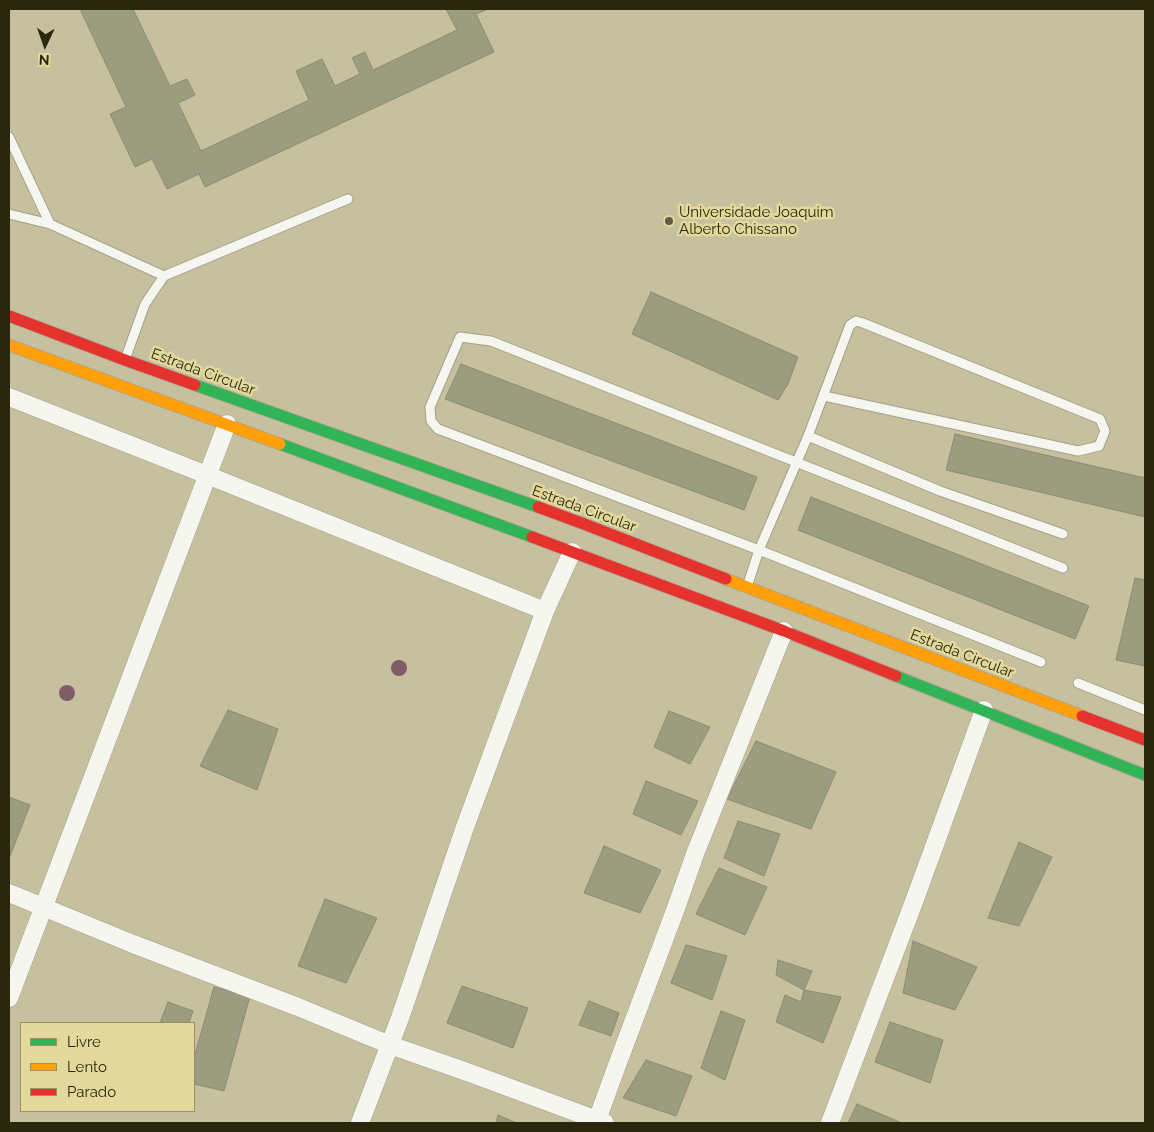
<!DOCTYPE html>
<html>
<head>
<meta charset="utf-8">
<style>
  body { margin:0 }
  #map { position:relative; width:1154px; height:1132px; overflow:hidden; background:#c6c09f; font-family:Raleway,sans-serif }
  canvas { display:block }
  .frame { position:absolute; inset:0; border:10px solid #2b260e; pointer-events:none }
  .legend { position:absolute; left:20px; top:1022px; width:175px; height:90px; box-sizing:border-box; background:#e3d99c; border:1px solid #999163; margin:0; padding:6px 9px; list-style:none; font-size:15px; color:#2b260e }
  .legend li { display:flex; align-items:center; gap:10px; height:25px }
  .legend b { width:25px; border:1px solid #999163 }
  .north { position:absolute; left:20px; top:20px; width:50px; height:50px; -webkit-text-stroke:4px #e3d99c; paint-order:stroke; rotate:183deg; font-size:14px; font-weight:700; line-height:20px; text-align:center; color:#2b260e }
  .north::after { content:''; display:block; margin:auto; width:18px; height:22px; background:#2b260e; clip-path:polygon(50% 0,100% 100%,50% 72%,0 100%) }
</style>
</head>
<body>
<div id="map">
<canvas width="1154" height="1132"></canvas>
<div class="frame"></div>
<ul class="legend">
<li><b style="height:6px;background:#30b455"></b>Livre</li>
<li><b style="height:6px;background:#ff9f0a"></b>Lento</li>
<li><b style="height:6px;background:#e5322d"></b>Parado</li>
</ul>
<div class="north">N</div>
</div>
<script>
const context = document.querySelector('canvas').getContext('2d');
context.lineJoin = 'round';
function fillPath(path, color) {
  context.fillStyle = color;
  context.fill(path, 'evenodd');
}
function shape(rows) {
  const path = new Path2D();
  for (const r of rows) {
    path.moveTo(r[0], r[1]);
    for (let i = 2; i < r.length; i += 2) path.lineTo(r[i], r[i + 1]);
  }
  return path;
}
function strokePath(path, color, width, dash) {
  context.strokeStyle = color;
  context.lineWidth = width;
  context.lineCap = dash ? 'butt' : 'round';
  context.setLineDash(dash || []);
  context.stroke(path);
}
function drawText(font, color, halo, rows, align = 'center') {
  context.font = font + ' Raleway,sans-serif';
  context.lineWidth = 5;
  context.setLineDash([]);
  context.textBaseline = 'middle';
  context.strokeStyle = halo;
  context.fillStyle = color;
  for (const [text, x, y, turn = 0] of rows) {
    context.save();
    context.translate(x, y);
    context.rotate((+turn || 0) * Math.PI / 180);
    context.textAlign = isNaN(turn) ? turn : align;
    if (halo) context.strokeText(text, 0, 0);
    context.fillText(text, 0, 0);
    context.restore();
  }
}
const building = shape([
  [80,9,133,9,170,86,187,79,195,95,178,103,201,151,309,100,296,71,322,59,335,86,360,74,352,58,365,52,373,70,457,30,446,9,488,9,476,14,494,52,205,187,199,174,167,189,152,159,135,167,110,114,126,107,80,9],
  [651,292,798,357,788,384,778,400,632,334,651,292],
  [461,364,757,477,744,510,445,399,461,364],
  [955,434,1145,478,1145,517,946,470,955,434],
  [811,497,1089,606,1075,639,798,530,811,497],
  [1135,578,1145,580,1145,666,1116,660,1135,578],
  [228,710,278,729,257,790,200,766,228,710],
  [669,711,710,727,690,764,654,747,669,711],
  [756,741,836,772,811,829,727,799,756,741],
  [646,781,698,801,681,835,633,814,646,781],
  [9,797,30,805,10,856,9,855,9,797],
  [738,821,780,834,764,876,724,858,738,821],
  [1019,842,1052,857,1019,926,988,918,1019,842],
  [604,846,661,870,640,913,584,893,604,846],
  [719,868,767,887,745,935,696,914,719,868],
  [325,899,377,918,346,983,298,966,325,899],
  [913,941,977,967,955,1010,903,993,913,941],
  [686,945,727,956,712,1000,671,983,686,945],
  [778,960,812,971,804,990,776,975,778,960],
  [462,986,528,1008,513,1048,447,1023,462,986],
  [214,987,250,996,224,1091,194,1084,194,1058,214,987],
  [804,990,841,997,823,1043,776,1022,785,995,801,1002,804,990],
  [589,1001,619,1013,611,1036,579,1025,589,1001],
  [168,1002,193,1011,189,1023,160,1023,168,1002],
  [721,1011,745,1020,725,1080,701,1068,721,1011],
  [890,1022,943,1040,930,1083,875,1062,890,1022],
  [646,1060,692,1076,676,1116,623,1098,646,1060],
  [857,1104,902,1123,848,1123,857,1104],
  [498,1115,517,1123,496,1123,498,1115]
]);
const lane = shape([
  [9,137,50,224],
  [9,214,50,224,164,276],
  [126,357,145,304,164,276,348,199],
  [808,436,940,491,1063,534],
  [748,584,759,550,808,436,850,325,856,321,863,323,1100,419,1105,431,1099,446,1078,451,824,396],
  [1041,662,759,550,438,429,431,421,430,407,460,337,491,341,1063,568],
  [1078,683,1145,710]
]);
const street = shape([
  [9,397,207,475,545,611],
  [9,893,133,944,298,1007,390,1045,470,1073,605,1123],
  [9,998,227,424],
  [360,1123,400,1018,465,827,545,611,572,552],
  [596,1123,616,1068,676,908,695,854,784,631],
  [830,1123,915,899,984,710]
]);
const fast = shape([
  [195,385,538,507],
  [280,444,532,537],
  [896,676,1145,775]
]);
const slow = shape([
  [9,345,280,444],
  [726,579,1082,716]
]);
const jam = shape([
  [9,316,125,360,195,385],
  [538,507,584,524,726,579],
  [532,537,784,631,896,676],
  [1082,716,1145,740]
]);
const trees = [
  [399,668],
  [67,693]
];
const markers = [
  [669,221,5,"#615c41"]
];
const poiNames = [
  ["Universidade Joaquim",679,212],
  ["Alberto Chissano",679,229]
];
const streetNames = [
  ["Estrada Circular",203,372,20],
  ["Estrada Circular",584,509,20],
  ["Estrada Circular",962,654,21]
];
fillPath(building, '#9c9c7f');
strokePath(building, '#8c8b72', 1);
strokePath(lane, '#a4a086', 11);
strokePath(street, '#a4a086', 19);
strokePath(fast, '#aea18d', 13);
strokePath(slow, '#aea18d', 13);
strokePath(jam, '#aea18d', 13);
strokePath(lane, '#f6f6f1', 9);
strokePath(street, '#f6f6f1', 18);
strokePath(fast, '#30b455', 11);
strokePath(slow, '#ff9f0a', 11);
strokePath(jam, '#e5322d', 11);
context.fillStyle = '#815c67';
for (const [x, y] of trees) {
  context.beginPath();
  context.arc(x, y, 8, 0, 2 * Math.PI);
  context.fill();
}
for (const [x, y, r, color] of markers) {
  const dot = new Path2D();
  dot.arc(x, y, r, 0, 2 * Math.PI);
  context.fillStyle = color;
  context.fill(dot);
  strokePath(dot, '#e3d99c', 2);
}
drawText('15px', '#2b260e', '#e3d99c', poiNames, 'left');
drawText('15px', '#2b260e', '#e3d99c', streetNames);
</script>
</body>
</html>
